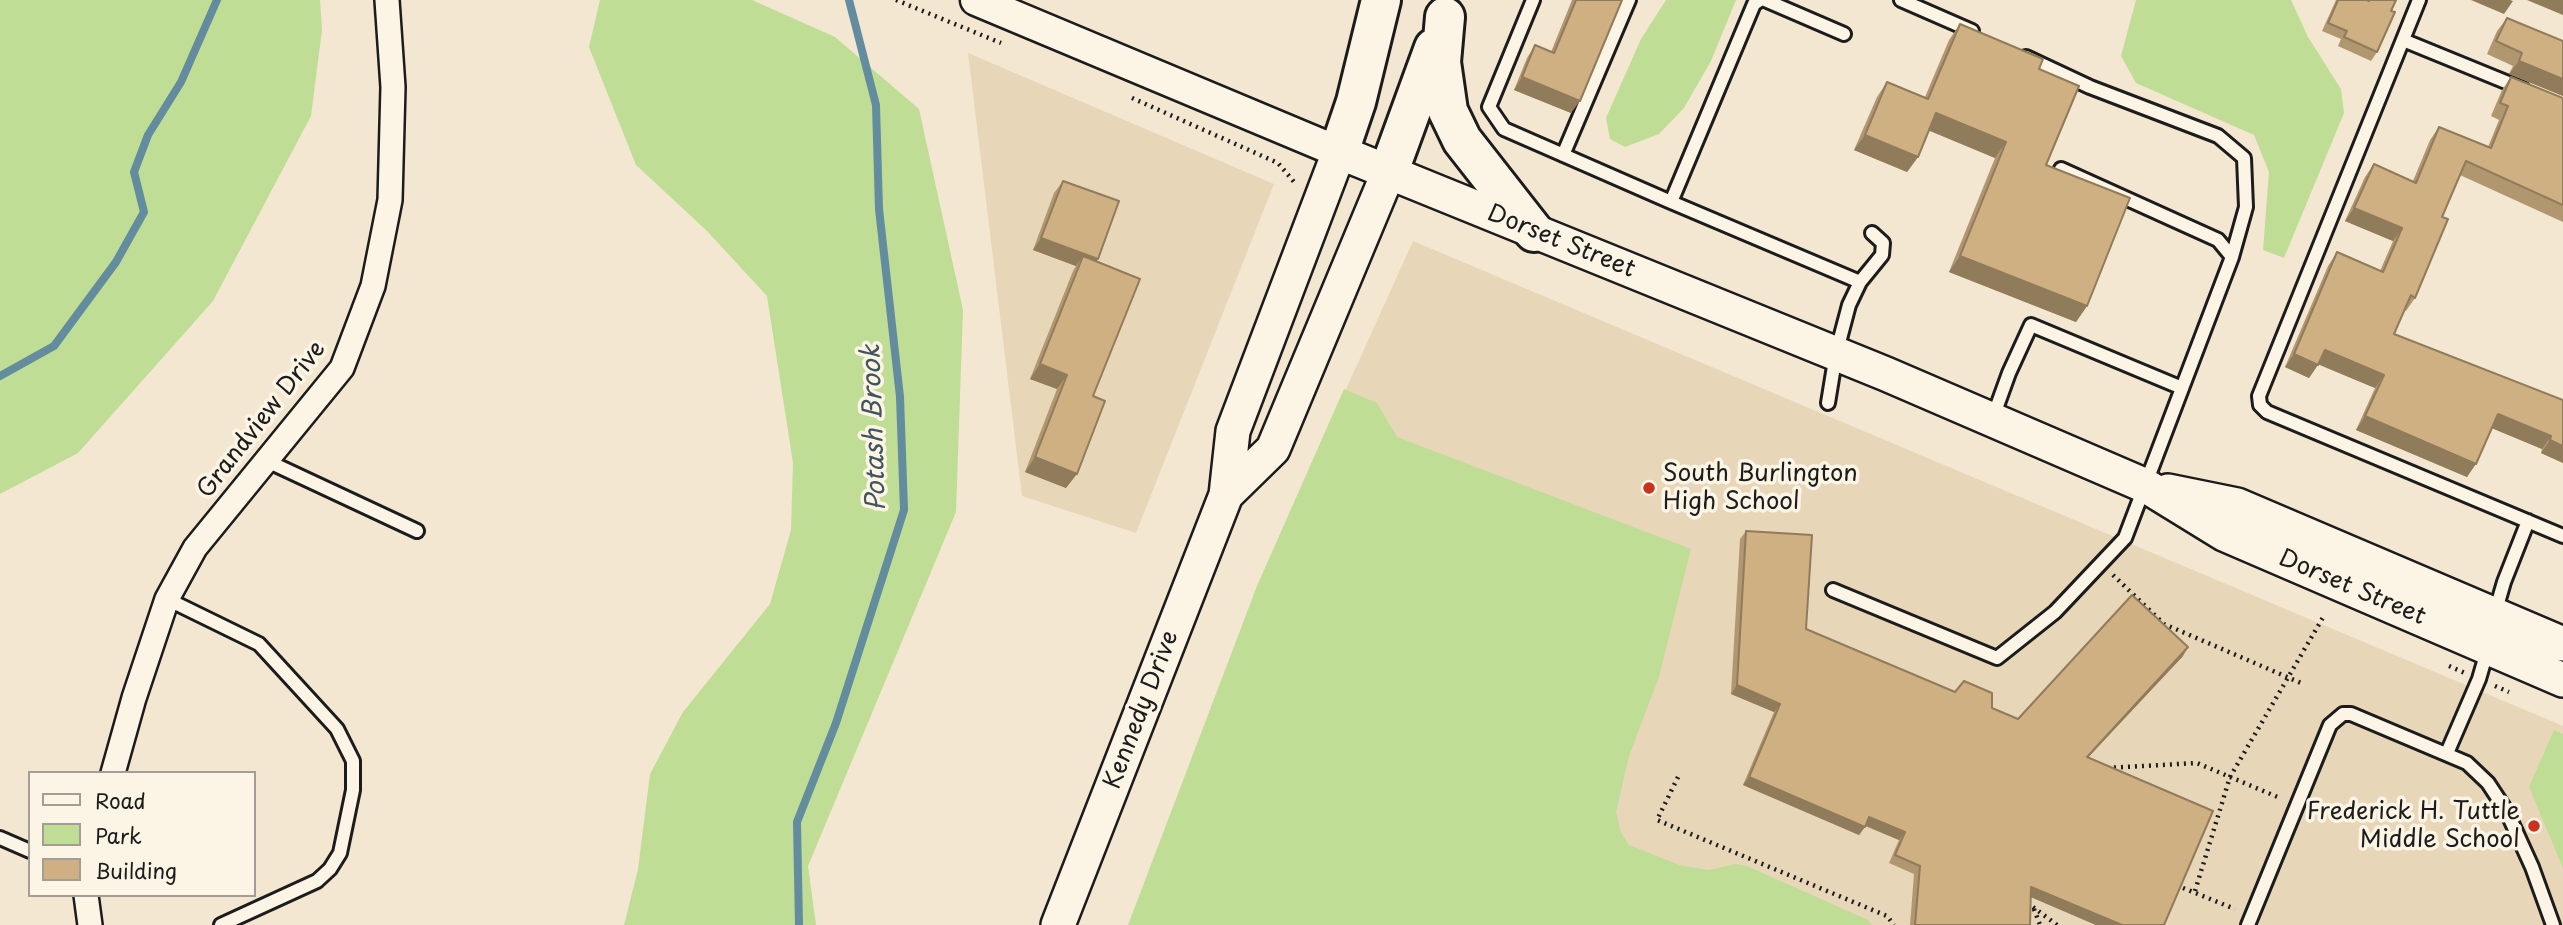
<!DOCTYPE html>
<html>
<head>
<meta charset="utf-8">
<style>
  body { margin:0 }
  #map { position:relative; width:2563px; height:925px; overflow:hidden; background:#f3e7d1; font-family:"Playpen Sans",sans-serif }
  canvas { display:block }
  .legend { position:absolute; left:28px; top:771px; width:228px; height:126px; box-sizing:border-box; background:#fcf5e5; border:2px solid #a29e95; margin:0; padding:9px 12px; list-style:none; font-size:21px; color:#1c1c1c }
  .legend li { display:flex; align-items:center; gap:14px; height:35px }
  .legend b { width:35px; border:2px solid #a29e95 }
</style>
</head>
<body>
<div id="map">
<canvas width="2563" height="925"></canvas>
<ul class="legend">
<li><b style="height:9px;background:#fcf5e5"></b>Road</li>
<li><b style="height:19px;background:#bfdd95"></b>Park</li>
<li><b style="height:19px;background:#ceb082"></b>Building</li>
</ul>
</div>
<script>
const context = document.querySelector('canvas').getContext('2d');
context.lineJoin = 'round';
function fillPath(path, color) {
  context.fillStyle = color;
  context.fill(path, 'evenodd');
}
function shape(rows) {
  const path = new Path2D();
  for (const r of rows) {
    path.moveTo(r[0], r[1]);
    for (let i = 2; i < r.length; i += 2) path.lineTo(r[i], r[i + 1]);
  }
  return path;
}
function strokePath(path, color, width, dash) {
  context.strokeStyle = color;
  context.lineWidth = width;
  context.lineCap = dash ? 'butt' : 'round';
  context.setLineDash(dash || []);
  context.stroke(path);
}
function drawText(font, color, halo, rows, align = 'center') {
  context.font = font + ' "Playpen Sans",sans-serif';
  context.lineWidth = 7;
  context.setLineDash([]);
  context.textBaseline = 'middle';
  context.strokeStyle = halo;
  context.fillStyle = color;
  for (const [text, x, y, turn = 0] of rows) {
    context.save();
    context.translate(x, y);
    context.rotate((+turn || 0) * Math.PI / 180);
    context.textAlign = isNaN(turn) ? turn : align;
    if (halo) context.strokeText(text, 0, 0);
    context.fillText(text, 0, 0);
    context.restore();
  }
}
const built = shape([
  [968,53,1274,184,1136,533,1022,496],
  [1413,241,2563,726,2563,925,1330,925,1257,586]
]);
const green = shape([
  [0,0,320,0,322,30,311,116,213,301,78,453,0,494],
  [600,0,752,0,835,37,919,109,963,310,956,512,808,866,816,925,624,925,638,869,650,774,683,712,770,604,791,530,793,463,767,296,707,231,636,165,589,47],
  [1666,0,1736,0,1711,61,1684,108,1659,134,1625,147,1610,139,1606,118,1641,39],
  [2136,0,2291,0,2308,37,2341,89,2344,113,2284,258,2263,250,2269,172,2254,135,2136,83,2121,56],
  [1344,389,1377,403,1397,437,1691,549,1659,677,1629,756,1616,812,1621,833,1629,845,1679,865,1709,870,1735,864,1747,866,1868,920,1872,925,1128,925,1257,586],
  [2554,730,2563,734,2563,868,2529,787]
]);
const stream = shape([
  [0,376,54,346,116,262,144,212,134,172,148,135,181,82,217,0],
  [799,925,797,822,836,723,904,510,900,397,879,209,876,105,849,0]
]);
const path = shape([
  [896,0,1001,43],
  [1132,98,1278,163,1295,183],
  [2113,575,2164,624,2301,683],
  [2449,666,2465,673],
  [2495,686,2509,692],
  [2107,768,2197,763,2280,798],
  [1678,777,1657,820,1887,916,1894,925],
  [2183,888,2235,909],
  [2195,891,2230,777,2325,614],
  [2033,907,2057,925],
  [2034,909,2040,925]
]);
const service = shape([
  [1533,0,1489,107,1504,129,1671,202,1754,4,1760,0],
  [1765,0,1844,34],
  [1901,0,1972,31],
  [2419,0,2259,396,2260,405,2267,412,2563,536],
  [2403,40,2523,89],
  [2026,57,2090,87,2218,136,2244,158,2246,207,2232,257],
  [1563,155,1629,0],
  [1671,202,1860,282],
  [1828,403,1836,354,1849,305,1860,282,1882,255,1883,243,1872,233],
  [1992,420,2009,373,2031,325,2182,388],
  [265,460,417,531],
  [1833,590,1997,658,2055,612,2125,538,2232,257,2218,240,2061,169],
  [167,599,259,644,337,729,353,761,353,790,340,853,330,869,317,881,221,925],
  [2495,613,2504,582,2528,521],
  [2447,753,2479,679,2488,648],
  [0,838,30,851],
  [2248,925,2330,725,2343,714,2351,714,2467,763,2488,783,2507,812,2532,867,2553,925]
]);
const minor = shape([
  [113,773,134,698,167,599,195,548,342,368,373,286,390,200,393,87,387,0],
  [86,895,90,925]
]);
const tertiary = shape([
  [976,0,1339,152]
]);
const secondary = shape([
  [2168,491,2237,505,2563,644],
  [1226,495,1273,449,1389,171],
  [1058,925,1226,495,1233,431,1339,152,1886,374,2146,486,2224,534,2563,680]
]);
const motorway = shape([
  [1445,17,1441,62,1448,111,1462,140,1534,232],
  [1339,152,1356,102,1381,0],
  [1389,171,1434,48]
]);
const wall = shape([
  [1572,0,1622,0,1571,113,1514,90,1527,58,1535,45,1551,52],
  [2336,0,2396,0,2377,52,2371,61,2338,46,2341,39,2322,31],
  [2507,18,2563,41,2563,96,2509,74,2513,66,2487,54,2497,31],
  [1960,24,2039,69,2046,165,2087,306,2076,322,1949,272,1995,158,1929,130,1918,157,1907,172,1854,150,1877,97,1887,82,1925,97,1949,40],
  [2511,77,2563,98,2563,222,2460,175,2442,217,2415,298,2406,311,2404,310,2394,334,2563,400,2563,463,2541,453,2542,449,2492,428,2467,477,2356,430,2375,388,2318,364,2309,378,2285,367,2328,266,2337,252,2380,271,2393,241,2345,221,2365,177,2374,164,2413,181,2430,140,2439,127,2488,147,2499,120,2491,116,2502,90],
  [1063,181,1098,259,1096,261,1093,396,1066,488,1025,472,1057,389,1030,379,1073,271,1076,266,1033,250,1054,193],
  [1746,531,1806,629,2018,719,2183,656,2088,757,2164,925,2096,925,2031,897,2029,925,1910,925,1914,874,1889,863,1899,840,1865,826,1859,835,1743,785,1774,712,1731,694,1740,539]
]);
const shadedWall = shape([
  [2471,0,2510,0,2513,1,2504,14],
  [2527,0,2563,0,2563,15],
  [2519,61,2563,79,2563,96,2509,74],
  [1522,77,1580,101,1571,113,1514,90],
  [1936,113,2006,142,1995,158,1925,129],
  [1865,135,1918,157,1907,172,1854,150],
  [2354,208,2402,228,2393,241,2345,221],
  [1041,238,1098,259,1090,271,1083,256,1076,266,1033,250],
  [1960,256,2087,306,2076,322,1949,272],
  [2325,350,2384,375,2375,388,2315,363],
  [2294,354,2318,365,2309,378,2285,367],
  [1040,364,1067,375,1057,389,1030,379],
  [2498,414,2551,436,2542,449,2489,427],
  [2365,416,2476,464,2467,477,2356,430],
  [2550,440,2563,446,2563,463,2541,453],
  [1035,457,1077,474,1066,488,1025,472],
  [2188,647,2183,656,2081,765,2087,757],
  [1737,685,1780,704,1774,712,1731,694],
  [1749,777,1865,827,1859,835,1743,785],
  [1869,817,1905,832,1899,840,1864,825],
  [2031,887,2122,925,2096,925,2026,895]
]);
const building = shape([
  [1576,0,1622,0,1580,101,1522,77,1535,45,1554,53,1576,0],
  [2338,0,2367,0,2369,1,2369,0,2396,0,2391,11,2395,12,2377,52,2344,37,2347,31,2328,23,2338,0],
  [2507,18,2563,41,2563,79,2519,61,2522,53,2496,41,2507,18],
  [1960,24,2043,59,2039,69,2079,86,2046,165,2130,198,2087,306,1960,256,2006,142,1936,113,1918,157,1865,135,1887,82,1928,99,1960,24],
  [2511,77,2563,98,2563,205,2466,161,2442,217,2448,219,2415,298,2411,295,2394,334,2563,400,2563,446,2550,440,2551,436,2498,414,2476,464,2365,416,2384,375,2325,350,2318,365,2294,354,2337,252,2383,272,2402,228,2354,208,2374,164,2416,183,2439,127,2491,148,2508,106,2500,103,2511,77],
  [1063,181,1119,201,1098,259,1041,238,1063,181],
  [1083,256,1140,279,1093,396,1105,401,1077,474,1035,457,1067,375,1040,364,1083,256],
  [1746,531,1812,535,1806,629,1955,692,1964,681,1992,693,1992,708,2018,719,2132,595,2188,647,2087,757,2213,811,2164,925,2122,925,2031,887,2030,925,1915,925,1920,866,1895,855,1905,832,1869,817,1865,827,1749,777,1780,704,1737,685,1746,531]
]);
const markers = [
  [1649,488,7,"#c8321e"],
  [2534,826,7,"#c8321e"]
];
const streetNames = [
  ["Dorset Street",1561,242,22],
  ["Grandview Drive",262,420,-52],
  ["Dorset Street",2352,588,23],
  ["Kennedy Drive",1142,710,-69]
];
const poiNames = [
  ["South Burlington",1663,474],
  ["High School",1663,502],
  ["Frederick H. Tuttle",2520,812,"right"],
  ["Middle School",2520,840,"right"]
];
const waterNames = [
  ["Potash Brook",875,428,-92]
];
fillPath(built, '#e8d6b9');
fillPath(green, '#bfdd95');
strokePath(stream, '#638c9e', 8);
strokePath(service, '#1c1c1c', 18);
strokePath(minor, '#1c1c1c', 28);
strokePath(tertiary, '#1c1c1c', 35);
strokePath(secondary, '#1c1c1c', 38);
strokePath(motorway, '#1c1c1c', 44);
strokePath(path, '#1c1c1c', 4.5, [2, 5]);
strokePath(service, '#fcf5e5', 12);
strokePath(minor, '#fcf5e5', 23);
strokePath(tertiary, '#fcf5e5', 30);
strokePath(secondary, '#fcf5e5', 33);
strokePath(motorway, '#fcf5e5', 38);
fillPath(wall, '#b19770');
fillPath(shadedWall, '#907b5b');
fillPath(building, '#ceb082');
strokePath(building, '#907b5b', 2);
for (const [x, y, r, color] of markers) {
  const dot = new Path2D();
  dot.arc(x, y, r, 0, 2 * Math.PI);
  context.fillStyle = color;
  context.fill(dot);
  strokePath(dot, '#fcf5e5', 2.5);
}
drawText('24px', '#1c1c1c', '#fcf5e5', streetNames);
drawText('24px', '#1c1c1c', '#fcf5e5', poiNames, 'left');
drawText('italic 26px', '#40545d', '#fcf5e5', waterNames);
</script>
</body>
</html>
